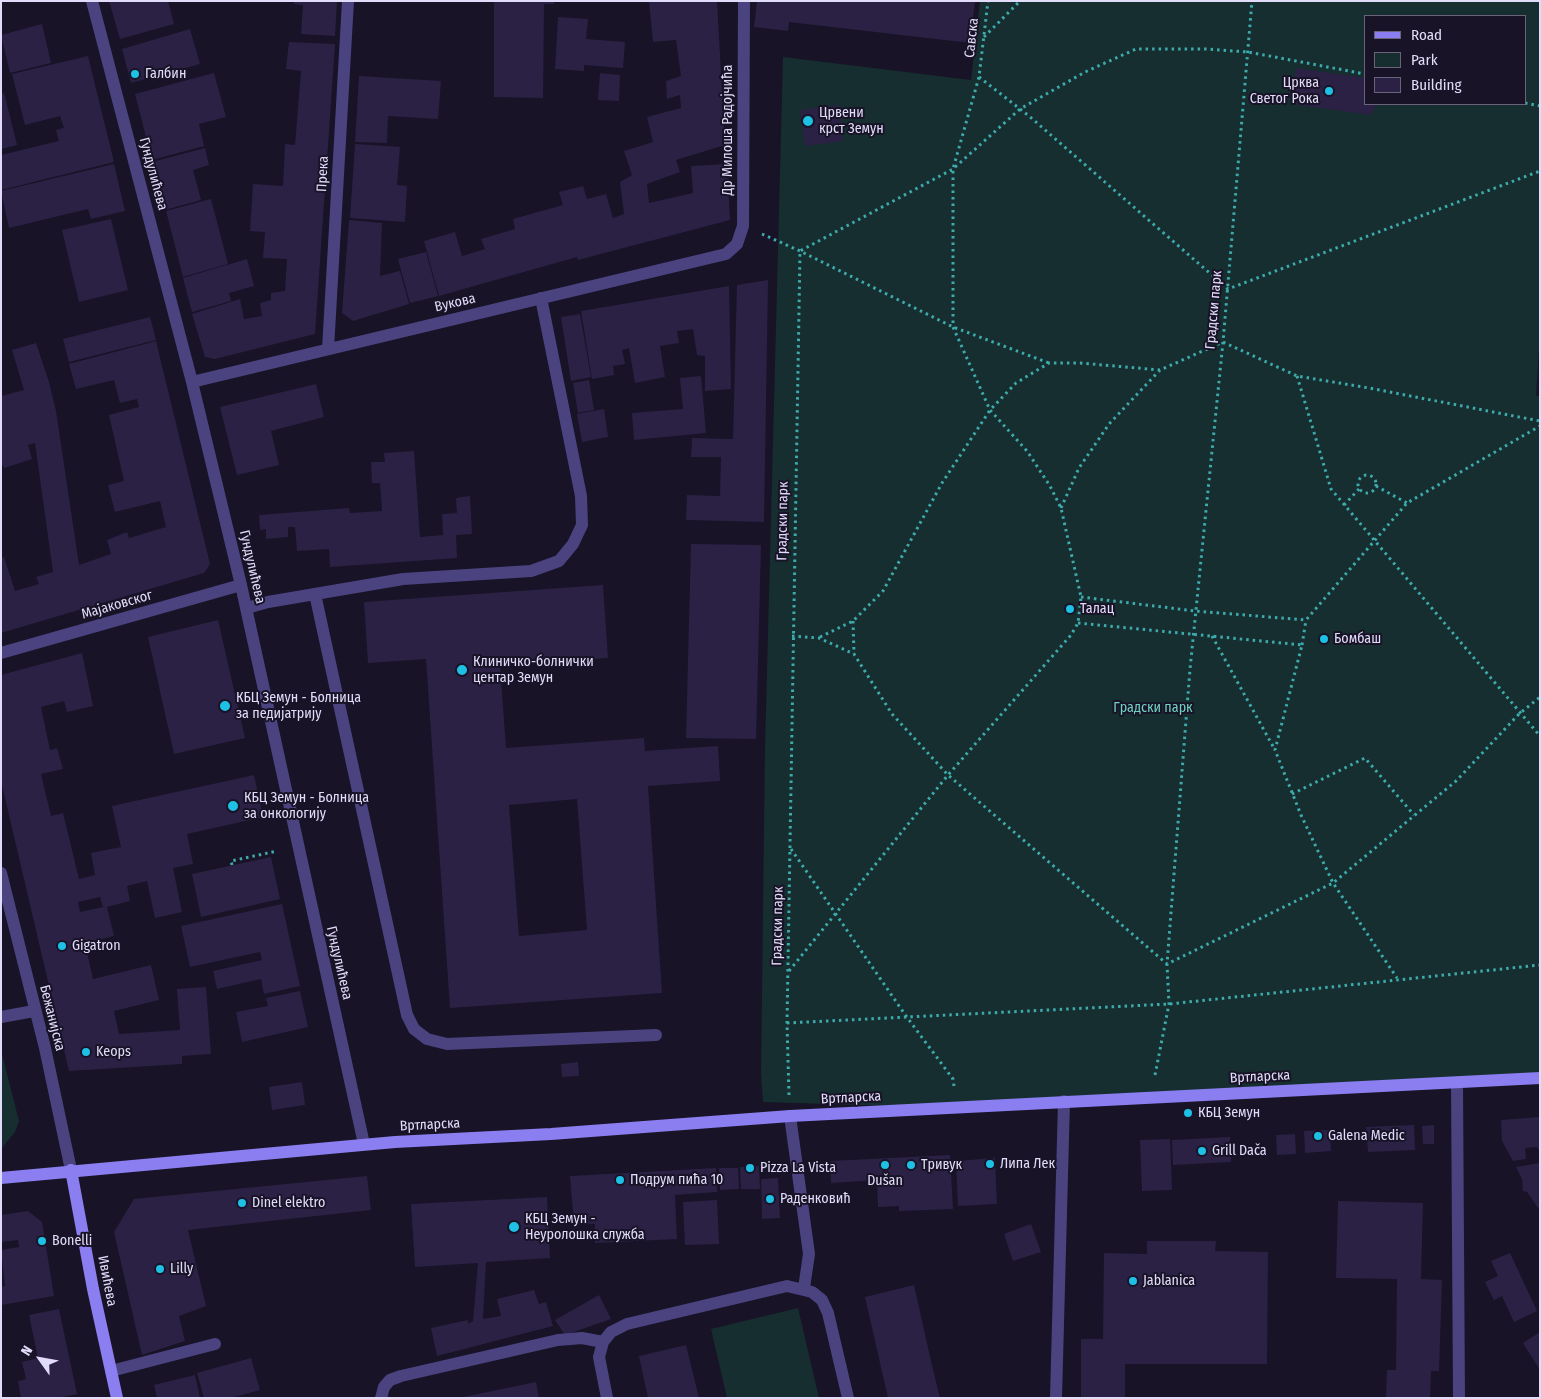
<!DOCTYPE html>
<html>
<head>
<meta charset="utf-8">
<style>
  body { margin:0 }
  #map { position:relative; width:1541px; height:1399px; overflow:hidden; background:#181326; font-family:"Fira Sans Condensed",sans-serif }
  canvas { display:block }
  .frame { position:absolute; inset:0; border:2px solid #e2dcfb; pointer-events:none }
  .legend { position:absolute; left:1364px; top:15px; width:162px; height:90px; box-sizing:border-box; background:#181326; border:1px solid #69637b; margin:0; padding:6px 9px; list-style:none; font-size:15px; color:#e2dcfb }
  .legend li { display:flex; align-items:center; gap:10px; height:25px }
  .legend b { width:25px; border:1px solid #69637b }
  .north { position:absolute; left:15px; top:1334px; width:50px; height:50px; -webkit-text-stroke:4px #181326; paint-order:stroke; rotate:302deg; font-size:14px; font-weight:700; line-height:20px; text-align:center; color:#e2dcfb }
  .north::after { content:''; display:block; margin:auto; width:18px; height:22px; background:#e2dcfb; clip-path:polygon(50% 0,100% 100%,50% 72%,0 100%) }
</style>
</head>
<body>
<div id="map">
<canvas width="1541" height="1399"></canvas>
<div class="frame"></div>
<ul class="legend">
<li><b style="height:6px;background:#8a7ef0"></b>Road</li>
<li><b style="height:14px;background:#162e2f"></b>Park</li>
<li><b style="height:14px;background:#2b2145"></b>Building</li>
</ul>
<div class="north">N</div>
</div>
<script>
const context = document.querySelector('canvas').getContext('2d');
context.lineJoin = 'round';
function fillPath(path, color) {
  context.fillStyle = color;
  context.fill(path, 'evenodd');
}
function shape(rows) {
  const path = new Path2D();
  for (const r of rows) {
    if (r.length === 3) {
      path.moveTo(r[0] + r[2], r[1]);
      path.arc(r[0], r[1], r[2], 0, 2 * Math.PI);
      continue;
    }
    path.moveTo(r[0], r[1]);
    for (let i = 2; i < r.length; i += 2) path.lineTo(r[i], r[i + 1]);
  }
  return path;
}
function strokePath(path, color, width, dash) {
  context.strokeStyle = color;
  context.lineWidth = width;
  context.lineCap = dash ? 'butt' : 'round';
  context.setLineDash(dash || []);
  context.stroke(path);
}
function drawText(font, color, halo, rows, align = 'center') {
  context.font = font + ' "Fira Sans Condensed",sans-serif';
  context.lineWidth = 4;
  context.setLineDash([]);
  context.textBaseline = 'middle';
  context.strokeStyle = halo;
  context.fillStyle = color;
  for (const [text, x, y, turn = 0] of rows) {
    context.save();
    context.translate(x, y);
    context.rotate((+turn || 0) * Math.PI / 180);
    context.textAlign = isNaN(turn) ? turn : align;
    if (halo) context.strokeText(text, 0, 0);
    context.fillText(text, 0, 0);
    context.restore();
  }
}
const green = shape([
  [980,1,1540,1,1540,333,1536,396,1540,396,1540,1076,957,1108,763,1102,761,1074,765,748,783,57,971,80],
  [1365,16,1525,16,1525,104,1365,104],
  [1,1050,19,1121,15,1132,1,1149],
  [798,1308,819,1398,727,1398,711,1329]
]);
const building = shape([
  [109,1,168,1,174,24,120,39],
  [294,1,337,1,335,36,301,34,303,5,294,4],
  [494,1,554,1,554,4,544,4,543,98,494,97],
  [649,1,717,1,725,145,676,160,680,172,647,184,649,203,693,193,691,166,727,164,730,220,578,260,577,257,439,296,424,241,455,232,462,256,485,249,481,239,515,229,513,219,563,205,559,192,583,186,587,199,606,194,613,218,624,214,620,182,632,175,624,151,653,142,647,117,681,108,680,95,667,99,666,81,681,76,676,40,653,42],
  [757,1,975,1,970,43,789,22,788,31,754,27],
  [558,17,588,19,586,39,625,42,623,68,584,65,584,71,555,69],
  [42,24,51,63,10,73,1,35],
  [190,29,200,64,131,83,122,49],
  [289,42,335,44,315,334,215,359,205,357,192,314,240,299,244,319,262,316,260,303,271,300,271,293,285,291,287,259,263,258,265,232,250,231,253,184,283,186,285,144,295,145,301,71,286,69],
  [88,56,114,162,1,190,1,155,59,141,56,130,64,128,60,116,25,125,12,74],
  [1296,68,1365,78,1365,104,1376,104,1374,109,1371,115,1291,104],
  [214,73,226,117,199,124,204,146,152,160,135,94],
  [600,73,620,75,619,101,598,100],
  [359,76,441,81,438,119,388,116,387,143,355,142],
  [4,93,17,145,1,149,1,94],
  [839,105,843,141,805,146,800,110],
  [355,144,400,147,397,185,407,186,405,222,350,218],
  [205,148,209,165,193,170,201,200,165,210,152,162],
  [114,164,125,211,91,219,88,209,9,228,1,191],
  [211,199,228,264,183,277,166,211],
  [111,219,128,290,79,302,62,230],
  [349,220,382,223,380,276,400,271,409,304,353,321,342,313],
  [426,252,438,296,410,303,398,259],
  [247,259,254,286,229,293,231,301,192,312,183,278],
  [768,280,764,522,686,520,687,495,720,496,721,457,691,457,692,438,733,439,737,285],
  [729,286,731,389,705,391,705,356,697,355,693,329,677,331,679,343,660,346,665,377,635,383,629,348,622,350,625,364,613,366,614,375,592,379,581,311],
  [580,314,591,377,571,381,561,317],
  [150,317,156,340,69,362,63,339],
  [156,341,210,564,204,573,1,633,1,558,4,557,15,591,39,584,36,577,53,572,35,443,28,445,32,459,4,468,1,462,1,396,24,390,12,350,36,343,49,382,56,411,79,565,111,554,107,540,127,532,129,538,166,527,160,501,115,512,108,485,124,481,109,415,139,407,137,399,120,403,114,380,76,389,69,364],
  [701,376,706,433,634,440,632,413,683,409,680,378],
  [589,380,594,410,578,413,573,383],
  [316,384,324,417,271,431,279,465,237,475,220,407],
  [604,409,608,437,582,442,577,414],
  [414,451,420,537,443,535,442,514,457,513,456,498,470,496,472,534,456,535,457,558,330,567,329,549,297,551,295,527,288,527,288,537,266,539,266,529,260,530,259,515,349,508,350,513,382,511,380,483,372,483,371,462,385,462,384,453],
  [691,544,761,545,756,739,686,738],
  [603,585,608,658,500,665,506,748,644,738,645,751,718,746,720,781,648,786,662,993,450,1008,426,659,368,663,364,602],
  [577,799,587,930,519,936,509,805],
  [218,620,245,738,174,754,148,637],
  [82,653,93,706,67,712,64,701,41,707,50,750,57,748,63,769,41,774,51,816,63,813,79,879,95,875,91,853,121,847,112,806,254,775,263,817,187,834,193,864,173,868,182,912,155,918,147,881,127,886,130,901,107,907,114,936,85,943,93,979,151,965,159,1000,114,1011,119,1034,180,1030,177,989,206,987,211,1054,182,1056,182,1064,69,1071,1,781,1,675],
  [100,897,103,907,80,912,78,902],
  [271,857,280,899,201,917,192,874],
  [282,904,300,986,264,994,261,979,217,989,213,971,262,960,260,952,190,967,181,926],
  [300,991,308,1027,242,1042,236,1012,268,1006,266,998],
  [578,1062,579,1076,562,1077,561,1064],
  [302,1082,305,1105,272,1110,269,1087],
  [1540,1117,1540,1152,1537,1147,1525,1148,1526,1159,1513,1161,1502,1141,1501,1120],
  [1414,1125,1415,1150,1368,1152,1366,1127],
  [1434,1125,1434,1144,1423,1144,1422,1126],
  [1330,1130,1331,1151,1305,1153,1304,1131],
  [1295,1134,1296,1154,1277,1155,1276,1135],
  [1230,1137,1231,1162,1173,1165,1172,1140],
  [1170,1139,1172,1190,1142,1191,1140,1140],
  [950,1155,953,1209,899,1211,899,1206,878,1207,877,1180,831,1183,830,1161],
  [995,1158,997,1204,958,1206,956,1161],
  [1540,1163,1540,1207,1538,1208,1527,1192,1523,1191,1522,1179,1516,1167],
  [759,1166,760,1189,741,1189,740,1167],
  [716,1168,717,1192,675,1195,677,1239,595,1243,595,1224,574,1225,570,1176],
  [719,1168,738,1168,739,1189,720,1190],
  [367,1176,371,1210,188,1230,206,1306,179,1316,185,1341,142,1355,114,1232,134,1199],
  [778,1178,780,1218,762,1219,761,1179],
  [547,1197,550,1258,486,1262,483,1319,501,1316,497,1299,534,1290,539,1304,546,1302,553,1326,437,1356,431,1328,468,1320,468,1324,473,1321,478,1263,415,1267,411,1204],
  [717,1200,719,1244,685,1245,683,1202],
  [1338,1201,1423,1203,1421,1279,1442,1280,1439,1371,1431,1371,1430,1398,1386,1398,1387,1370,1396,1370,1397,1279,1336,1278],
  [28,1211,42,1222,54,1296,1,1305,1,1287,5,1286,1,1250,19,1247,18,1240,1,1242,1,1215],
  [1031,1224,1041,1252,1013,1261,1004,1234],
  [1147,1241,1216,1241,1215,1251,1268,1252,1267,1364,1125,1364,1125,1398,1081,1398,1081,1339,1103,1339,1104,1253,1147,1254],
  [1510,1253,1537,1311,1514,1322,1502,1296,1494,1300,1485,1282,1498,1276,1491,1261],
  [914,1285,931,1361,940,1398,888,1398,865,1297],
  [599,1295,611,1319,565,1335,555,1320],
  [59,1309,77,1394,58,1398,21,1398,18,1381,26,1379,22,1362,38,1358,29,1315],
  [1540,1332,1540,1370,1523,1343],
  [686,1345,699,1398,648,1398,639,1356],
  [251,1358,260,1390,231,1398,204,1398,197,1373],
  [195,1375,200,1398,157,1398,154,1385],
  [536,1382,539,1398,463,1398,463,1397]
]);
const path = shape([
  [984,37,1020,1],
  [979,77,1029,116,1228,289,1540,171],
  [1525,103,1540,106],
  [762,234,800,251,953,327,1049,363],
  [1297,376,1331,489,1540,736],
  [1367,484,9],
  [1376,486,1407,503],
  [1344,505,1359,489],
  [1061,508,1079,468,1109,424,1160,370],
  [1081,597,1195,611,1306,620,1407,503,1540,426],
  [853,621,854,654],
  [1078,623,1302,645,1275,750,1301,815,1333,883,1397,978],
  [792,636,819,638,854,654,892,714,948,775,1167,964,1333,883,1456,781,1519,714,1540,697],
  [1212,636,1275,750],
  [820,637,853,621,883,591,942,483,990,410,1016,383,1049,363,1080,363,1160,370,1223,342,1297,376,1369,388,1540,421],
  [1302,645,1306,620],
  [1292,794,1365,758,1414,815],
  [791,849,906,1016,953,1079,954,1086],
  [232,865,231,861,277,851],
  [789,971,948,775,1071,635,1078,623,1081,597,1061,508,1050,486,1027,451,990,410,953,327,953,169,979,77,988,1],
  [787,1023,1169,1004,1540,965],
  [1155,1075,1169,1004,1167,964,1190,669,1223,342,1252,1],
  [789,1095,787,1023,800,251,953,169,1020,109,1085,72,1136,49,1206,49,1248,52,1365,74]
]);
const service = shape([
  [315,594,407,1015,414,1029,427,1039,447,1044,656,1035],
  [247,608,268,602,403,579,531,571,559,561,573,544,582,525,581,496,541,298],
  [1457,1083,1459,1398],
  [790,1116,809,1254,804,1288],
  [381,1398,384,1387,390,1380,401,1376,558,1340,582,1338,603,1342],
  [607,1398,599,1357,603,1342,611,1332,627,1324,787,1286,812,1292,822,1300,828,1313,848,1398],
  [1056,1398,1064,1101]
]);
const minor = shape([
  [92,1,192,382,241,585,364,1144],
  [328,349,348,1],
  [192,382,726,254,737,244,743,226,744,1],
  [1,653,241,585],
  [1,1017,34,1011],
  [111,1371,215,1344]
]);
const tertiary = shape([
  [1,873,45,1048,71,1170]
]);
const secondary = shape([
  [71,1170,93,1289,117,1398],
  [1,1178,395,1142,551,1134,790,1116,1540,1078]
]);
const markers = [
  [135,74,5,"#1ec1e5"],
  [1329,91,5,"#1ec1e5"],
  [808,121,6,"#1ec1e5"],
  [1070,609,5,"#1ec1e5"],
  [1324,639,5,"#1ec1e5"],
  [462,670,6,"#1ec1e5"],
  [225,706,6,"#1ec1e5"],
  [233,806,6,"#1ec1e5"],
  [62,946,5,"#1ec1e5"],
  [86,1052,5,"#1ec1e5"],
  [1188,1113,5,"#1ec1e5"],
  [1318,1136,5,"#1ec1e5"],
  [1202,1151,5,"#1ec1e5"],
  [990,1164,5,"#1ec1e5"],
  [885,1165,5,"#1ec1e5"],
  [911,1165,5,"#1ec1e5"],
  [750,1168,5,"#1ec1e5"],
  [620,1180,5,"#1ec1e5"],
  [770,1199,5,"#1ec1e5"],
  [242,1203,5,"#1ec1e5"],
  [514,1227,6,"#1ec1e5"],
  [42,1241,5,"#1ec1e5"],
  [160,1269,5,"#1ec1e5"],
  [1133,1281,5,"#1ec1e5"]
];
const streetNames = [
  ["Савска",972,38,-84],
  ["Др Милоша Радојчића",728,130,-90],
  ["Гундулићева",153,174,75],
  ["Прека",323,174,-87],
  ["Вукова",455,303,-13],
  ["Градски парк",1214,310,-85],
  ["Градски парк",783,521,-89],
  ["Гундулићева",252,567,77],
  ["Мајаковског",117,605,-16],
  ["Градски парк",778,926,-89],
  ["Гундулићева",339,963,77],
  ["Бежанијска",52,1018,76],
  ["Вртларска",1260,1077,-3],
  ["Вртларска",851,1098,-3],
  ["Вртларска",430,1125,-3],
  ["Ивићева",107,1281,79]
];
const poiNames = [
  ["Галбин",145,74],
  ["Црква",1319,83,"right"],
  ["Светог Рока",1319,99,"right"],
  ["Црвени",819,113],
  ["крст Земун",819,129],
  ["Талац",1080,609],
  ["Бомбаш",1334,639],
  ["Клиничко-болнички",473,662],
  ["центар Земун",473,678],
  ["КБЦ Земун - Болница",236,698],
  ["за педијатрију",236,714],
  ["КБЦ Земун - Болница",244,798],
  ["за онкологију",244,814],
  ["Gigatron",72,946],
  ["Keops",96,1052],
  ["КБЦ Земун",1198,1113],
  ["Galena Medic",1328,1136],
  ["Grill Dača",1212,1151],
  ["Липа Лек",1000,1164],
  ["Тривук",921,1165],
  ["Pizza La Vista",760,1168],
  ["Подрум пића 10",630,1180],
  ["Dušan",885,1181,"center"],
  ["Раденковић",780,1199],
  ["Dinel elektro",252,1203],
  ["КБЦ Земун -",525,1219],
  ["Неуролошка служба",525,1235],
  ["Bonelli",52,1241],
  ["Lilly",170,1269],
  ["Jablanica",1143,1281]
];
const parkNames = [
  ["Градски парк",1153,708]
];
fillPath(green, '#162e2f');
fillPath(building, '#2b2145');
strokePath(path, '#3eaaac', 3, [2.5, 4]);
strokePath(service, '#4a4380', 12);
strokePath(minor, '#4a4380', 12);
strokePath(tertiary, '#4a4380', 12);
strokePath(secondary, '#8a7ef0', 12);
for (const [x, y, r, color] of markers) {
  const dot = new Path2D();
  dot.arc(x, y, r, 0, 2 * Math.PI);
  context.fillStyle = color;
  context.fill(dot);
  strokePath(dot, '#181326', 2);
}
drawText('14px', '#e2dcfb', '#181326', streetNames);
drawText('14px', '#e2dcfb', '#181326', poiNames, 'left');
drawText('14px', '#6fd3c2', '#181326', parkNames);
</script>
</body>
</html>
